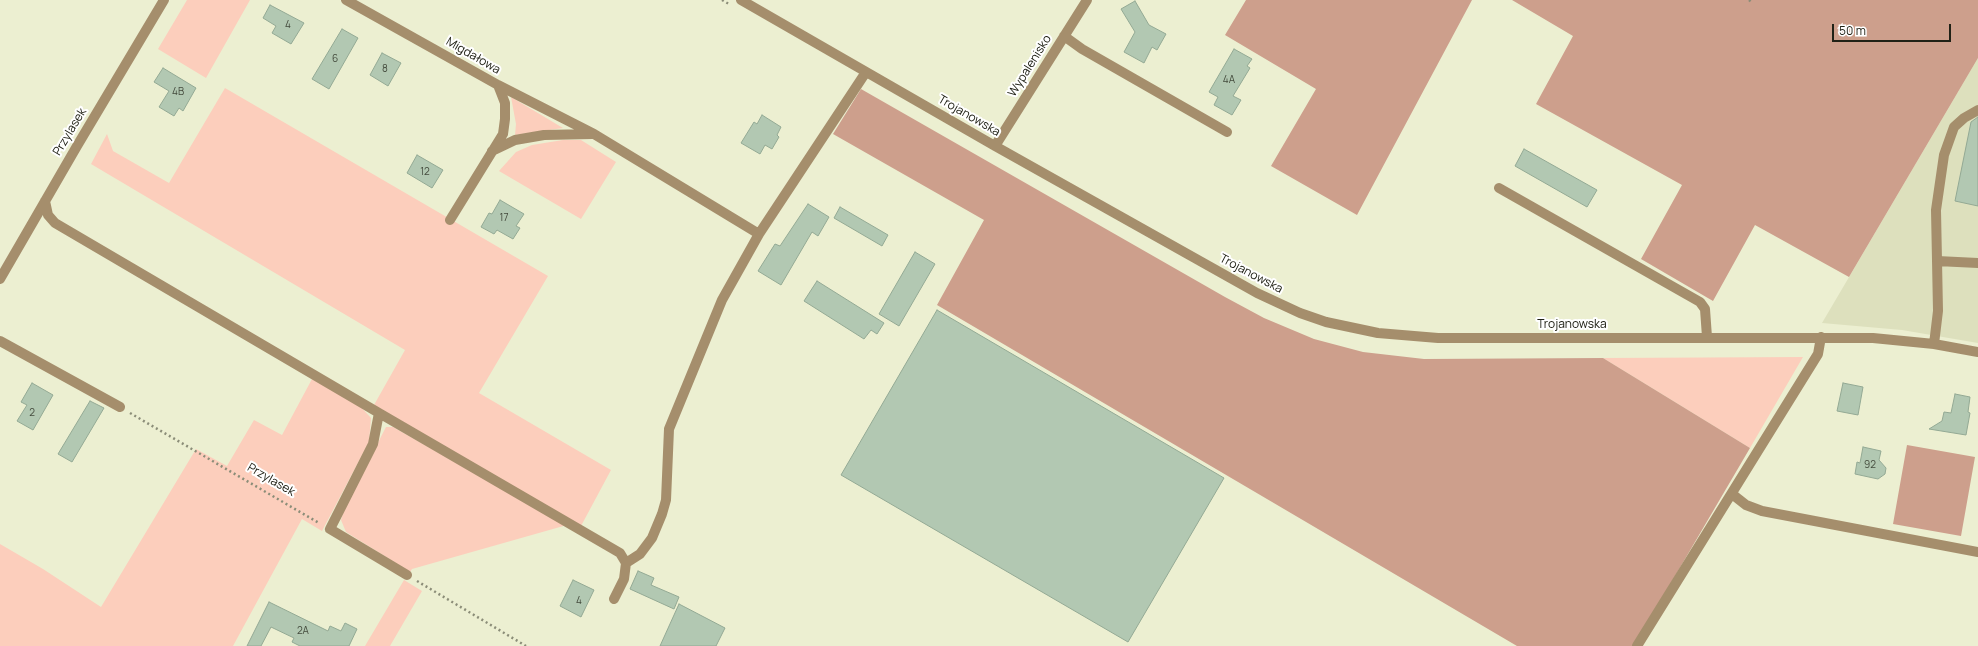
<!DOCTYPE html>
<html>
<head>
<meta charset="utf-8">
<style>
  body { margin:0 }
  #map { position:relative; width:1978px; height:646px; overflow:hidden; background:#ecefd1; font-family:Manrope,sans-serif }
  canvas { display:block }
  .scale { position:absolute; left:1832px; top:24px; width:119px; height:18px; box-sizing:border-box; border:2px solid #202116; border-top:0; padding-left:5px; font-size:12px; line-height:14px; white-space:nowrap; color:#202116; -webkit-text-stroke:3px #fff; paint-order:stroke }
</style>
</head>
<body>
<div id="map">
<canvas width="1978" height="646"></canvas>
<div class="scale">50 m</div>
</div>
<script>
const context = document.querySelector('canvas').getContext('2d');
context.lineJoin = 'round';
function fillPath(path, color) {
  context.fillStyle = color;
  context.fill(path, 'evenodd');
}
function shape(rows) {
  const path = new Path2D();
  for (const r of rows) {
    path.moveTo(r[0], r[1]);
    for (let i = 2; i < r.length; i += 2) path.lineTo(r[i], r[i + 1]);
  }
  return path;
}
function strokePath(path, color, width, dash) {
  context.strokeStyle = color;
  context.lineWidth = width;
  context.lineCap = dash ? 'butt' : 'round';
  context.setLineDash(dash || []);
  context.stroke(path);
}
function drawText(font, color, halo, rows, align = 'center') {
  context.font = font + ' Manrope,sans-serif';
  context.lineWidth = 4;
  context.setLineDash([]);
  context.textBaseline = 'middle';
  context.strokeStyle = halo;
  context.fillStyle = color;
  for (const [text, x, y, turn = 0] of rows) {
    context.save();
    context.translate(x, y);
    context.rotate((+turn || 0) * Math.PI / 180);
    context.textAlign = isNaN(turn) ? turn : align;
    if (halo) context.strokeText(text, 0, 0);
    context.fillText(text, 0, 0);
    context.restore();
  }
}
const built = shape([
  [1978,58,1978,343,1902,330,1822,323]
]);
const green = shape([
  [187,0,250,0,206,78,158,49],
  [225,88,548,276,479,393,611,470,581,526,374,405,405,350,91,164,107,134,113,151,169,183],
  [511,97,563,128,515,135,516,124],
  [563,140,581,140,616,162,581,219,499,171,516,152,532,145],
  [1803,357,1750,448,1603,358],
  [312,379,360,406,371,418,369,442,322,531,302,519,233,646,0,646,0,544,43,569,101,607,196,449,227,466,254,420,282,435],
  [386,427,393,427,567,525,412,569,410,572,346,532,341,520,344,509],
  [404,580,422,591,390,646,365,646]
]);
const forest = shape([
  [1246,0,1472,0,1357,215,1271,166,1316,89,1225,35],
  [1512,0,1978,0,1978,58,1849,277,1755,225,1713,301,1641,259,1682,185,1536,104,1573,36],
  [861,89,1225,297,1264,318,1314,339,1363,352,1424,359,1603,358,1750,448,1634,646,1517,646,937,305,984,220,833,134],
  [1907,445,1975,457,1961,536,1893,524]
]);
const building = shape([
  [1135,1,1149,25,1166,34,1157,50,1152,47,1144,63,1124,52,1135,32,1121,9,1135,1],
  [270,5,304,23,291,44,272,33,276,26,263,18,270,5],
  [342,29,358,38,329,89,312,79,342,29],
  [1234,49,1252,59,1247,66,1250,68,1233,96,1241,100,1232,115,1214,105,1218,97,1209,92,1234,49],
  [382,53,401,63,388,86,370,75,382,53],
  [163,68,196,88,183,111,179,108,174,116,159,107,169,91,154,82,163,68],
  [762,115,781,127,777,135,779,137,772,149,765,145,760,154,741,143,754,122,757,124,762,115],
  [1978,117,1978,206,1955,201,1971,122,1978,117],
  [1524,149,1597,190,1587,207,1515,166,1524,149],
  [417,155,443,170,432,188,407,173,417,155],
  [500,200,524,214,516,226,520,228,513,239,497,230,494,234,481,227,489,213,492,214,500,200],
  [808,204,829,217,818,236,812,232,781,285,758,271,775,244,780,246,808,204],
  [840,207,888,235,882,246,834,218,840,207],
  [915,252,935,264,899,326,879,314,915,252],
  [817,281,884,323,877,334,871,330,864,339,804,301,817,281],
  [937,310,1224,478,1128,642,841,475,937,310],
  [32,383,53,395,33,430,17,421,27,405,21,402,32,383],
  [1843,383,1863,387,1858,415,1837,411,1843,383],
  [1955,394,1970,397,1968,412,1970,413,1966,435,1929,429,1942,421,1944,412,1951,413,1955,394],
  [90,401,104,408,72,462,58,454,90,401],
  [1863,447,1881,451,1879,460,1886,468,1885,474,1878,479,1855,474,1857,462,1860,463,1863,447],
  [638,571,654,578,651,585,679,597,674,609,630,589,638,571],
  [573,580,594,590,581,617,560,606,573,580],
  [269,602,328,631,330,626,341,631,345,623,357,629,349,646,300,646,292,642,294,638,271,627,261,646,247,646,269,602],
  [679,604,725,628,716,646,660,646,679,604]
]);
const path = shape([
  [722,0,729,4],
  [1749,0,1753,3],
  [130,413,319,523],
  [417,581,526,646]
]);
const minor = shape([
  [346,0,498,85,505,103,505,119,503,134,450,220],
  [741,0,995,146,1257,293,1300,313,1326,322,1378,333,1438,338,1873,338,1934,344,1978,352],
  [1064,36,1082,49,1227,132],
  [498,85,594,134,759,234],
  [995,146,1087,0],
  [492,151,515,140,544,135,592,134],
  [1499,188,1700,302,1705,309,1707,337],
  [45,201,48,215,55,223,379,413,373,444,330,529,407,575],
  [1937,261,1978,263],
  [0,279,77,146,164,0],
  [0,341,120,407],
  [1934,344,1938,311,1936,210,1944,155,1954,127,1964,118,1978,110],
  [379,413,620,553,626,563,624,579,614,599],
  [1732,494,1746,505,1762,511,1978,552],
  [626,563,640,554,652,538,662,514,666,500,669,429,722,300,759,234,866,72],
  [1637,646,1818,354,1821,337]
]);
const numberNames = [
  ["4",288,25],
  ["6",335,59],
  ["8",385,69],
  ["4A",1229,80],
  ["4B",178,92],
  ["12",425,172],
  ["17",504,218],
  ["2",32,413],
  ["92",1870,465],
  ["4",579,601],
  ["2A",303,631]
];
const streetNames = [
  ["Migdałowa",473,56,30],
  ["Wypalenisko",1030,66,-58],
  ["Trojanowska",969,116,30],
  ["Przylasek",70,132,-59],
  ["Trojanowska",1251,274,28],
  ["Trojanowska",1572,325],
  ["Przylasek",271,480,30]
];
fillPath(built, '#dde0bd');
fillPath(green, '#fccebc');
fillPath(forest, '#cd9f8c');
fillPath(building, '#b2c8b2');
strokePath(building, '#93a994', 1);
strokePath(path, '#8b8d78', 2.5, [2, 3]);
strokePath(minor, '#a58e6c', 10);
drawText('10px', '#444b3d', null, numberNames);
drawText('12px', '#202116', '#fff', streetNames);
</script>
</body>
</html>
